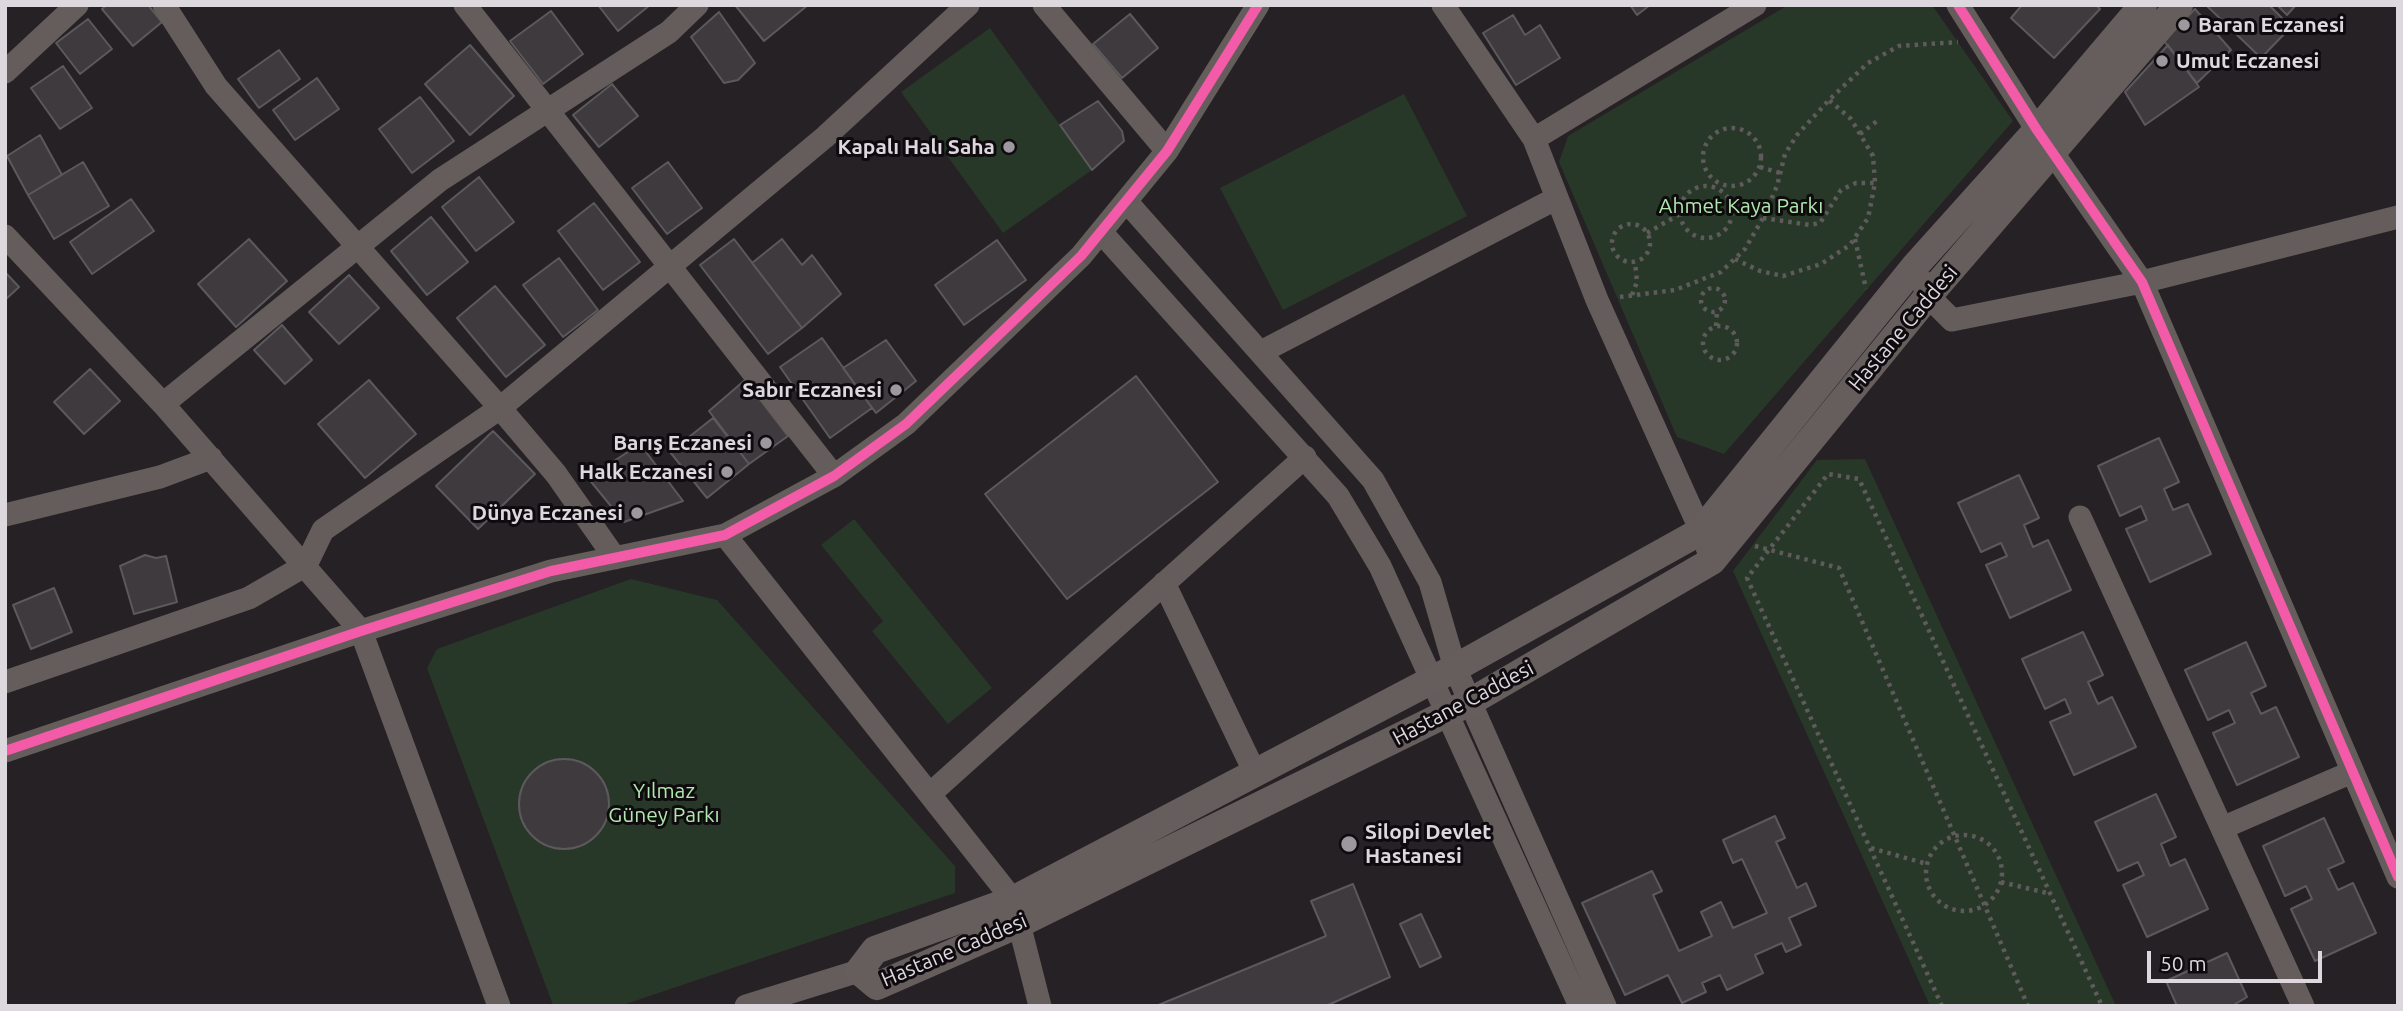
<!DOCTYPE html>
<html>
<head>
<meta charset="utf-8">
<style>
  body { margin:0 }
  #map { position:relative; width:2403px; height:1011px; overflow:hidden; background:#252125; font-family:Ubuntu,sans-serif }
  canvas { display:block }
  .frame { position:absolute; inset:0; border:7px solid #ddd8de; pointer-events:none }
  .scale { position:absolute; left:2147px; top:951px; width:175px; height:32px; box-sizing:border-box; border:4px solid #ddd8de; border-top:0; padding-left:9px; font-size:21px; line-height:24px; white-space:nowrap; color:#ddd8de; -webkit-text-stroke:5px #0e0a0e; paint-order:stroke }
</style>
</head>
<body>
<div id="map">
<canvas width="2403" height="1011"></canvas>
<div class="frame"></div>
<div class="scale">50 m</div>
</div>
<script>
const context = document.querySelector('canvas').getContext('2d');
context.lineJoin = 'round';
function fillPath(path, color) {
  context.fillStyle = color;
  context.fill(path, 'evenodd');
}
function shape(rows) {
  const path = new Path2D();
  for (const r of rows) {
    if (r.length === 3) {
      path.moveTo(r[0] + r[2], r[1]);
      path.arc(r[0], r[1], r[2], 0, 2 * Math.PI);
      continue;
    }
    path.moveTo(r[0], r[1]);
    for (let i = 2; i < r.length; i += 2) path.lineTo(r[i], r[i + 1]);
  }
  return path;
}
function strokePath(path, color, width, dash) {
  context.strokeStyle = color;
  context.lineWidth = width;
  context.lineCap = dash ? 'butt' : 'round';
  context.setLineDash(dash || []);
  context.stroke(path);
}
function drawText(font, color, halo, rows, align = 'center') {
  context.font = font + ' Ubuntu,sans-serif';
  context.lineWidth = 6;
  context.setLineDash([]);
  context.textBaseline = 'middle';
  context.strokeStyle = halo;
  context.fillStyle = color;
  for (const [text, x, y, turn = 0] of rows) {
    context.save();
    context.translate(x, y);
    context.rotate((+turn || 0) * Math.PI / 180);
    context.textAlign = isNaN(turn) ? turn : align;
    if (halo) context.strokeText(text, 0, 0);
    context.fillText(text, 0, 0);
    context.restore();
  }
}
const green = shape([
  [1788,5,1932,5,2013,121,1724,454,1677,437,1559,162,1568,136],
  [990,28,1092,170,1003,233,901,92],
  [1404,94,1467,216,1283,310,1220,188],
  [1865,459,2116,1006,1930,1006,1733,571,1817,460],
  [854,519,992,688,948,724,872,631,883,621,821,545],
  [631,579,717,600,955,866,955,893,620,1006,553,1005,427,668,437,649]
]);
const building = shape([
  [107,5,148,5,162,22,133,46,102,9,107,5],
  [598,5,650,5,618,31,598,5],
  [735,5,808,5,764,41,735,5],
  [1630,5,1650,5,1637,15,1630,5],
  [2022,5,2096,5,2100,9,2054,58,2011,18,2022,5],
  [2206,5,2269,5,2291,27,2261,58,2206,5],
  [2277,5,2296,5,2287,15,2277,5],
  [2195,9,2231,50,2197,83,2164,41,2195,9],
  [551,11,583,54,543,84,510,41,551,11],
  [719,12,755,63,738,80,724,83,691,37,719,12],
  [1130,14,1158,48,1122,78,1093,44,1130,14],
  [1513,15,1525,35,1540,25,1560,58,1516,85,1483,33,1513,15],
  [88,19,112,49,80,74,56,43,88,19],
  [470,45,514,96,470,135,425,84,470,45],
  [2168,45,2199,87,2145,125,2125,92,2168,45],
  [279,50,300,79,259,108,238,79,279,50],
  [63,66,92,108,60,129,31,88,63,66],
  [317,78,339,109,295,140,273,110,317,78],
  [612,84,638,116,599,147,573,115,612,84],
  [420,97,454,141,412,173,379,129,420,97],
  [1098,101,1122,131,1124,141,1092,170,1060,125,1098,101],
  [40,135,62,175,28,195,7,156,40,135],
  [83,162,109,206,54,239,28,195,83,162],
  [668,162,702,208,667,234,632,188,668,162],
  [479,177,514,222,476,251,442,207,479,177],
  [131,199,154,231,92,274,70,242,131,199],
  [594,203,640,262,603,290,558,231,594,203],
  [431,217,468,262,427,295,391,251,431,217],
  [249,239,287,281,236,327,198,284,249,239],
  [734,239,802,328,768,354,700,265,734,239],
  [782,239,802,265,812,255,841,294,802,328,752,263,782,239],
  [997,240,1026,280,964,325,935,285,997,240],
  [559,258,598,310,563,337,523,285,559,258],
  [5,272,19,287,5,300,5,272],
  [349,275,379,308,339,344,309,312,349,275],
  [495,286,545,345,506,377,457,318,495,286],
  [282,325,312,360,285,384,254,350,282,325],
  [822,338,872,408,830,438,780,367,822,338],
  [886,340,916,381,876,413,843,368,886,340],
  [90,369,120,401,84,434,54,402,90,369],
  [1136,376,1218,482,1067,599,985,494,1136,376],
  [369,380,416,434,365,478,318,424,369,380],
  [745,380,788,436,749,464,709,411,745,380],
  [713,418,749,464,707,498,670,452,713,418],
  [493,431,535,474,478,529,436,486,493,431],
  [2159,438,2179,482,2164,489,2173,510,2188,504,2211,554,2150,582,2126,529,2147,520,2141,506,2120,516,2098,466,2159,438],
  [640,444,683,501,624,522,588,478,640,444],
  [2019,475,2039,518,2024,525,2033,547,2048,540,2071,590,2010,618,1986,565,2007,556,2001,543,1981,552,1958,503,2019,475],
  [145,555,156,558,166,556,177,602,134,614,120,566,145,555],
  [54,588,72,632,31,649,13,605,54,588],
  [2083,632,2103,675,2088,682,2098,704,2112,697,2136,747,2074,775,2050,722,2071,713,2065,699,2045,709,2022,659,2083,632],
  [2246,642,2266,686,2251,693,2261,714,2276,707,2299,757,2237,785,2213,733,2235,723,2229,710,2208,720,2185,670,2246,642],
  [564,804,45],
  [2156,794,2176,837,2161,844,2170,866,2185,859,2208,909,2147,937,2123,885,2144,875,2138,862,2118,871,2095,822,2156,794],
  [1775,816,1785,838,1776,842,1797,888,1806,883,1816,906,1789,918,1801,945,1786,952,1782,943,1755,955,1763,973,1727,990,1720,975,1702,983,1706,992,1682,1003,1668,975,1625,995,1582,903,1652,871,1662,891,1653,895,1679,951,1712,936,1701,912,1721,902,1733,928,1767,913,1742,859,1733,863,1723,840,1775,816],
  [2324,818,2344,862,2328,869,2338,890,2353,883,2376,933,2315,961,2291,909,2312,899,2306,886,2285,896,2263,846,2324,818],
  [1353,884,1390,977,1326,1006,1156,1006,1326,936,1311,901,1353,884],
  [1421,914,1441,957,1420,967,1400,924,1421,914],
  [2227,953,2247,997,2232,1006,2177,1006,2166,981,2227,953]
]);
const path = shape([
  [1732,157,29],
  [1860,134,1877,121],
  [1760,167,1780,173],
  [1706,212,26],
  [1763,218,1810,225,1820,223,1841,190,1856,183,1875,183],
  [1631,243,19],
  [1647,233,1680,214],
  [1855,239,1866,289],
  [1735,259,1760,271,1783,276,1821,264,1850,245,1868,218,1875,183,1873,156,1851,119,1829,100],
  [1713,300,12],
  [1632,295,1637,282,1635,262],
  [1620,297,1675,290,1721,272,1745,249,1763,218,1777,186,1785,154,1797,135,1829,100,1868,63,1899,46,1958,42],
  [1720,343,17],
  [1716,326,1717,312],
  [1755,546,1839,568,2028,1006],
  [1964,873,38],
  [1871,848,1927,864],
  [2001,882,2051,894],
  [1942,1006,1747,578,1828,474,1859,479,2102,1006]
]);
const minor = shape([
  [164,5,216,86,500,408,556,474,615,558],
  [465,5,834,476],
  [1044,5,1167,151],
  [1443,5,1534,139,1597,300,1701,531,1712,561],
  [1958,5,2037,130,2142,282,2398,877],
  [5,72,77,5],
  [1534,139,1755,5],
  [1126,201,1373,480,1430,582,1455,668,1605,1006],
  [1101,232,1338,496,1380,566,1580,1006],
  [5,236,163,404,361,631,499,1006],
  [1922,281,1928,296,1952,320,2142,282,2398,217],
  [1261,352,1557,198],
  [163,404,440,180,669,32,697,5],
  [5,515,160,477,211,458],
  [2080,517,2303,1006],
  [725,535,1013,900,1040,1006],
  [1164,583,1255,773],
  [5,682,249,598,306,565,323,530,500,408,825,137,968,5],
  [5,751,361,631,551,571,725,535,834,476,906,424,1081,256,1167,151,1258,5],
  [930,794,1305,457],
  [2222,828,2352,772],
  [746,1006,859,971]
]);
const major = shape([
  [2143,5,2037,130,1915,266,1701,531,1455,668,1013,900,875,950,859,971,877,986,1021,923,1470,702,1712,561,1928,296,2179,5]
]);
const cycleway = shape([
  [1958,5,2037,130,2142,282,2398,877],
  [5,751,361,631,551,571,725,535,834,476,906,424,1081,256,1167,151,1258,5]
]);
const markers = [
  [2184,25,7,"#9d989d"],
  [2162,61,7,"#9d989d"],
  [1009,147,7,"#9d989d"],
  [896,390,7,"#9d989d"],
  [766,443,7,"#9d989d"],
  [727,472,7,"#9d989d"],
  [637,513,7,"#9d989d"],
  [1349,844,9,"#9d989d"]
];
const poiNames = [
  ["Baran Eczanesi",2198,25,"left"],
  ["Umut Eczanesi",2176,61,"left"],
  ["Kapalı Halı Saha",995,147],
  ["Sabır Eczanesi",882,390],
  ["Barış Eczanesi",752,443],
  ["Halk Eczanesi",713,472],
  ["Dünya Eczanesi",623,513],
  ["Silopi Devlet",1365,832,"left"],
  ["Hastanesi",1365,856,"left"]
];
const parkNames = [
  ["Ahmet Kaya Parkı",1741,206],
  ["Yılmaz",664,791],
  ["Güney Parkı",664,815]
];
const streetNames = [
  ["Hastane Caddesi",1903,328,-50],
  ["Hastane Caddesi",1463,703,-28],
  ["Hastane Caddesi",954,950,-23]
];
fillPath(green, '#283828');
fillPath(building, '#3e3a3e');
strokePath(building, '#5c595d', 2);
strokePath(path, '#5f5a5b', 4.5, [3.5, 5]);
strokePath(minor, '#655d5b', 23);
strokePath(major, '#665d5d', 28);
strokePath(cycleway, '#f35aa7', 10);
for (const [x, y, r, color] of markers) {
  const dot = new Path2D();
  dot.arc(x, y, r, 0, 2 * Math.PI);
  context.fillStyle = color;
  context.fill(dot);
  strokePath(dot, '#0e0a0e', 2.5);
}
drawText('bold 21px', '#ddd8de', '#0e0a0e', poiNames, 'right');
drawText('21px', '#afe8ad', '#0e0a0e', parkNames);
drawText('21px', '#ddd8de', '#0e0a0e', streetNames);
</script>
</body>
</html>
